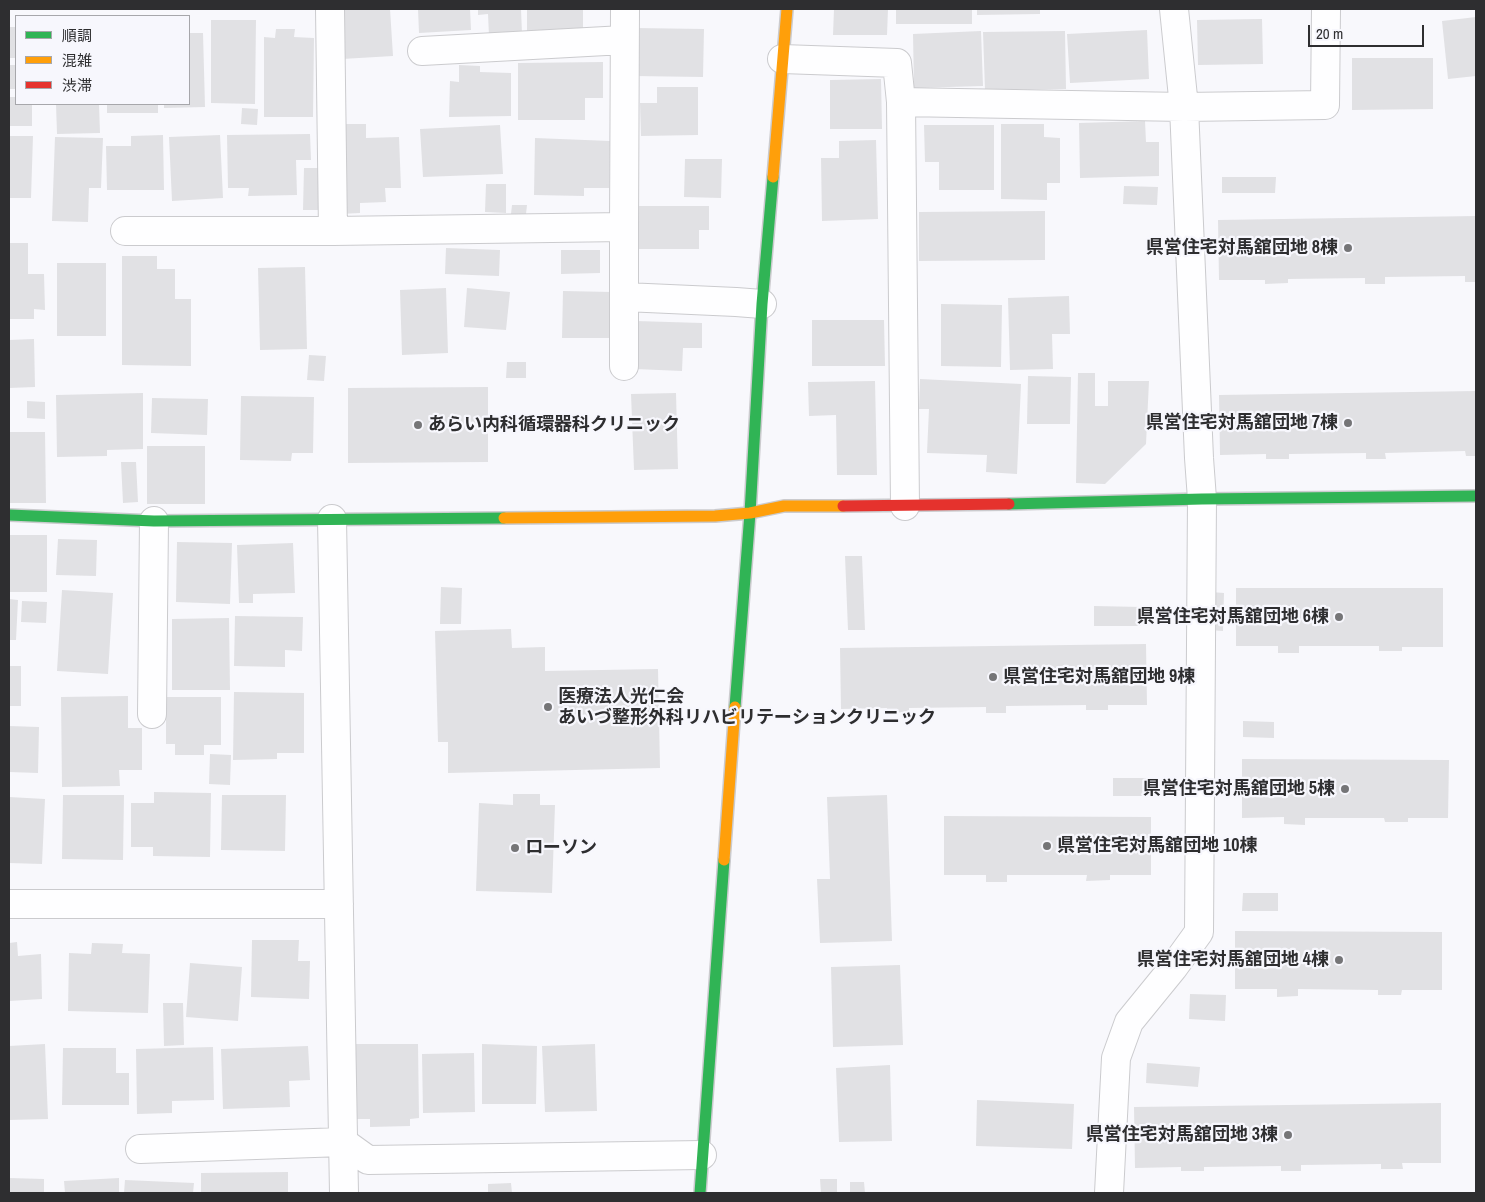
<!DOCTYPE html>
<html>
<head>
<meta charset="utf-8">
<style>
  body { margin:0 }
  #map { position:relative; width:1485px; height:1202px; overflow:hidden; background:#f8f8fc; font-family:"Archivo Narrow","Noto Sans JP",sans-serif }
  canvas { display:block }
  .frame { position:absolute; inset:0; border:10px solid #2e2e30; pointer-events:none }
  .legend { position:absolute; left:15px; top:15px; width:175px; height:90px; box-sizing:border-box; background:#f7f7fd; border:1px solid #a7a7ab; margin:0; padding:6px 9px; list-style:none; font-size:15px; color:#2e2e30 }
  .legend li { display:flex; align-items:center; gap:10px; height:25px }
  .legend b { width:25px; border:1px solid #a7a7ab }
  .scale { position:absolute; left:1308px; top:25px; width:116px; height:22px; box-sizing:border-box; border:2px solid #2e2e30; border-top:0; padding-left:6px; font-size:15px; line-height:18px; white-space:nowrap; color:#2e2e30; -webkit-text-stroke:4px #f7f7fd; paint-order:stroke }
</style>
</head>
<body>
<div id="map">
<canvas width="1485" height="1202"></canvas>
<div class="frame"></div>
<ul class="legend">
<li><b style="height:6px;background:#30b455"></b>順調</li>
<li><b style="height:6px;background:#ff9f0a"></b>混雑</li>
<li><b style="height:6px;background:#e5322d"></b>渋滞</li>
</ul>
<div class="scale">20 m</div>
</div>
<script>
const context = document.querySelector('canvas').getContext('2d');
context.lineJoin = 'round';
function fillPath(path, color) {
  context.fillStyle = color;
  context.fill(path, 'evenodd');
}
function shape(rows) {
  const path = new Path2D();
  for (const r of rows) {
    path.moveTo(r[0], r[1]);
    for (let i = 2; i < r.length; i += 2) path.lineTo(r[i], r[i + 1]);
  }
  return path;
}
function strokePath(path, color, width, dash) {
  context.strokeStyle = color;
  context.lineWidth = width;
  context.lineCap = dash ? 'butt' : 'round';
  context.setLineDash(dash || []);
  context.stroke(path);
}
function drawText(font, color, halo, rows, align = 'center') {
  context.font = font + ' "Archivo Narrow","Noto Sans JP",sans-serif';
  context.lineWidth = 4.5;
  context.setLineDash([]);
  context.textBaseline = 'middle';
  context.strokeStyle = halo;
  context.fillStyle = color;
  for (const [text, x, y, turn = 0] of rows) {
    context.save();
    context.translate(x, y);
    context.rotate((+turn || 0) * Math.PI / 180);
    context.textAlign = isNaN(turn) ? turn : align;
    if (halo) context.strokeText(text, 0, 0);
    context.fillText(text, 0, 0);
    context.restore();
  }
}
const building = shape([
  [338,9,390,9,393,56,342,59],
  [418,9,470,9,471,30,419,33],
  [478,9,521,9,522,34,489,36,488,14,478,15],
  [527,9,583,9,583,32,527,33],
  [834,9,888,9,887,35,833,35],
  [896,9,972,9,972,24,896,24],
  [977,9,1040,9,1040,14,977,15],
  [1476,17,1476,76,1448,79,1442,21],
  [1262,19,1263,64,1198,65,1197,20],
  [211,20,256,20,255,104,211,103],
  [9,27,16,27,16,58,9,58],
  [635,28,704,29,703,77,634,76],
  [276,29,295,29,294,37,314,38,313,117,264,117,264,37,275,38],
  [1147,30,1149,79,1070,83,1067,34],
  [981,31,983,86,914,88,913,34],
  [1065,31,1066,89,985,90,983,32],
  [189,33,203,33,205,107,164,108,164,104,189,104],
  [1352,58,1433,58,1433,109,1352,110],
  [603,62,603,98,585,98,585,120,518,120,518,63],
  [9,65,16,65,16,89,9,89],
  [459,65,480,66,480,72,511,73,511,116,449,117,450,81,459,82],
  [881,79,882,129,830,129,830,80],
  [657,87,698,87,698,135,641,136,640,103,657,103],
  [9,97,16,97,16,104,32,104,32,126,9,126],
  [56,104,99,104,100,133,57,134],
  [107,104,158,104,158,113,107,113],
  [242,108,258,109,257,125,241,124],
  [1145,121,1146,142,1159,142,1159,176,1080,178,1079,123],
  [337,124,366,124,366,138,399,137,401,188,385,188,386,202,360,203,360,213,340,214],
  [1001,124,1044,124,1044,137,1060,138,1060,183,1047,183,1047,200,1001,199],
  [500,125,503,174,423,177,420,129],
  [924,125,994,125,994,190,939,190,939,162,925,162],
  [310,134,311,160,296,160,297,195,248,196,249,188,228,188,227,135],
  [163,135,164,190,107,190,106,146,131,146,131,136],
  [220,135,223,198,172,201,169,137],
  [9,136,33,136,31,198,9,198],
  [55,137,103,138,101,188,89,188,88,222,52,221],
  [535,138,610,141,609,188,584,188,584,196,534,195],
  [876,140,878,219,822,221,821,158,839,158,839,141],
  [685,159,722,159,721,198,684,197],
  [304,168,324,168,323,210,303,210],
  [1222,177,1276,177,1275,193,1222,193],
  [486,184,506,184,506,213,485,212],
  [1124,186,1158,187,1157,205,1123,204],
  [512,205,527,205,526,214,511,214],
  [635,206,709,206,709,230,699,230,699,249,635,249],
  [1045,211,1045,260,919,261,919,212],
  [1476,216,1476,282,1465,282,1465,276,1385,277,1385,284,1365,284,1365,278,1288,279,1288,283,1265,284,1265,280,1219,280,1218,220],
  [9,243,28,243,28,274,44,274,45,310,34,309,34,319,9,319],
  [446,248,500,250,499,276,445,274],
  [561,250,600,250,600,273,561,274],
  [122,256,157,256,157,269,175,269,175,299,191,299,191,366,122,365],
  [57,263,106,263,106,336,57,336],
  [305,267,307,349,260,350,258,268],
  [446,288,448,353,402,355,400,290],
  [467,288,510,292,506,330,464,327],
  [563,291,612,292,611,338,562,338],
  [1069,296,1070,334,1052,334,1053,369,1010,370,1008,298],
  [941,304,1002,305,1001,367,941,366],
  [812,320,884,320,885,366,812,366],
  [636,321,702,323,702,348,683,348,682,371,635,369],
  [34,339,35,387,9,388,9,340],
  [309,355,326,356,324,381,307,380],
  [507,362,526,362,526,378,506,378],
  [1078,373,1095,373,1095,406,1108,406,1108,381,1149,381,1146,444,1105,484,1076,483],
  [1028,376,1071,377,1070,424,1027,424],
  [920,379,1021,384,1017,474,986,472,987,455,927,453,929,409,919,409],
  [875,381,877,475,837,475,836,415,809,416,808,382],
  [488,387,488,462,348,463,348,388],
  [1476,391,1476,456,1466,456,1465,451,1385,453,1386,459,1366,459,1366,453,1289,454,1289,459,1266,459,1266,454,1220,455,1219,395],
  [143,393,143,449,107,450,107,456,57,457,56,395],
  [676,393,678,469,634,470,631,394],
  [241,396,314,397,313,453,292,453,291,461,240,460],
  [152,398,208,399,207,435,151,433],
  [27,401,45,402,45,419,27,418],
  [9,432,45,432,46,503,9,503],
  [147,446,205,446,205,504,147,504],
  [121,462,136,462,138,502,123,503],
  [9,535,47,535,47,592,9,592],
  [58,539,97,540,96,576,56,575],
  [177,542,232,543,230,604,176,602],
  [293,543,295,593,253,594,253,603,239,603,237,545],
  [845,556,862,556,865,630,848,630],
  [441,587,462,588,461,624,440,624],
  [1236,588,1443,588,1443,647,1402,647,1402,651,1379,651,1379,646,1299,646,1299,653,1278,653,1278,646,1236,646],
  [62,590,113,593,108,674,57,671],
  [1211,592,1224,593,1223,631,1209,630],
  [9,599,18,600,16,640,9,640],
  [22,601,47,602,46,623,21,622],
  [1094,606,1142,607,1141,626,1094,626],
  [235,616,303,617,302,651,285,650,285,667,234,666],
  [229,618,230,690,172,690,172,619],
  [511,629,512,648,545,647,545,671,658,669,660,768,448,773,448,742,438,742,435,631],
  [1146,644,1147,705,1108,705,1108,710,1086,710,1086,705,1006,706,1006,713,986,713,986,707,909,708,909,712,886,713,887,708,841,709,840,648],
  [9,666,21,666,21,706,9,706],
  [234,692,304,693,304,753,277,753,277,759,233,760],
  [128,696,128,728,142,728,142,770,119,770,120,786,62,787,61,697],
  [166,697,221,697,221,745,204,745,204,755,175,755,175,744,166,744],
  [1243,721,1274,722,1274,738,1243,737],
  [9,726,39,727,38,773,9,772],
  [210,754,231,755,230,785,209,784],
  [1242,759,1449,760,1448,818,1408,818,1408,822,1385,822,1384,818,1305,818,1305,825,1284,824,1284,817,1242,818],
  [1113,778,1148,778,1148,796,1113,796],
  [154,792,211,793,210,857,153,856,153,847,131,847,131,803,154,803],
  [513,794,540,794,540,805,555,805,552,893,476,891,479,803,513,805],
  [63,795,124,795,123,860,62,859],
  [222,795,286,795,285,851,221,850],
  [887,795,892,941,820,943,817,879,830,879,827,797],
  [9,797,45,799,42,864,9,863],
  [944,816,1151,817,1151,875,1110,875,1110,880,1086,881,1087,875,1007,875,1007,882,986,882,986,875,944,875],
  [1243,893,1278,893,1278,911,1242,911],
  [1235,931,1442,932,1442,990,1402,990,1401,995,1378,995,1378,990,1298,989,1298,996,1277,997,1277,989,1235,989],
  [252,940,299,940,298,961,310,961,309,999,251,997],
  [17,942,18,956,41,954,42,999,9,1001,9,943],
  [92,943,123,944,122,953,150,954,148,1013,68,1011,69,953,91,954],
  [190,963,242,967,238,1021,186,1017],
  [900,965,903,1045,833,1047,831,967],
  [1190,994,1226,995,1225,1021,1189,1019],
  [163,1003,183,1003,184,1045,164,1046],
  [45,1044,48,1119,9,1120,9,1046],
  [355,1044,418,1044,419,1118,410,1119,410,1126,370,1127,370,1119,356,1119],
  [482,1044,537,1046,536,1104,482,1104],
  [595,1044,597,1111,545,1112,542,1046],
  [308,1046,310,1080,289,1081,290,1107,223,1109,221,1049],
  [213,1047,214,1100,172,1101,172,1113,137,1114,136,1049],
  [63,1048,116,1048,116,1073,129,1073,129,1105,62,1105],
  [474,1053,475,1112,423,1113,422,1054],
  [1147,1063,1200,1067,1198,1087,1146,1083],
  [890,1065,892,1141,839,1142,836,1068],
  [977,1100,1074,1104,1072,1149,976,1146],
  [1441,1103,1441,1163,1402,1163,1403,1169,1381,1169,1381,1164,1301,1165,1301,1171,1281,1171,1281,1166,1204,1167,1204,1171,1181,1171,1181,1167,1135,1168,1134,1107],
  [288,1172,288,1193,201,1193,201,1173],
  [9,1178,44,1179,44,1193,9,1193],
  [119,1178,119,1193,65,1193,64,1181],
  [820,1179,837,1179,837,1193,821,1193],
  [125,1180,194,1183,193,1193,124,1193],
  [850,1182,864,1182,865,1193,850,1193],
  [511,1183,512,1193,488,1193,488,1184]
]);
const street = shape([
  [330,9,333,231],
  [422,51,624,40],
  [782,59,897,63,901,102],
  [624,227,624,366],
  [125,231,333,231,624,227,625,9],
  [625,297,736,302,762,304],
  [905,506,901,102,1184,107,1325,105,1326,9],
  [332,519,344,1193],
  [152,714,154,521],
  [9,904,339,904],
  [140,1149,343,1142,368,1160,702,1155],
  [1109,1193,1116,1058,1129,1022,1173,968,1199,932,1202,499,1199,458,1184,107,1174,9]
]);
const fast = shape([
  [1009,504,1202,499,1476,496],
  [9,515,154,521,504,518],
  [735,707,750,513,762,304,773,177],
  [700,1193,724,860]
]);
const slow = shape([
  [773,177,787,9],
  [504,518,715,516,750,513,784,506,843,506],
  [724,860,735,707]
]);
const jam = shape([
  [843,506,1009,504]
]);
const markers = [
  [1348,248,5,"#757577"],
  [1348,423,5,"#757577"],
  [418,425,5,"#757577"],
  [1339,617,5,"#757577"],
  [993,677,5,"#757577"],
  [548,707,5,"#757577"],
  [1345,789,5,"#757577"],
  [1047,846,5,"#757577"],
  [515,848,5,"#757577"],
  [1339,960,5,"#757577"],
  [1288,1135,5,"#757577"]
];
const poiNames = [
  ["県営住宅対馬舘団地 8棟",1338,248],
  ["県営住宅対馬舘団地 7棟",1338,423],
  ["あらい内科循環器科クリニック",428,425,"left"],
  ["県営住宅対馬舘団地 6棟",1329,617],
  ["県営住宅対馬舘団地 9棟",1003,677,"left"],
  ["医療法人光仁会",558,697,"left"],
  ["あいづ整形外科リハビリテーションクリニック",558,718,"left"],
  ["県営住宅対馬舘団地 5棟",1335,789],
  ["県営住宅対馬舘団地 10棟",1057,846,"left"],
  ["ローソン",525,848,"left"],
  ["県営住宅対馬舘団地 4棟",1329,960],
  ["県営住宅対馬舘団地 3棟",1278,1135]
];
fillPath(building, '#e1e1e4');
strokePath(street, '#cbcbce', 30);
strokePath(fast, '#cbcbce', 14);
strokePath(slow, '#cbcbce', 14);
strokePath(jam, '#cbcbce', 14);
strokePath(street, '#fefeff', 28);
strokePath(fast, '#30b455', 11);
strokePath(slow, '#ff9f0a', 11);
strokePath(jam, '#e5322d', 11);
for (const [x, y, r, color] of markers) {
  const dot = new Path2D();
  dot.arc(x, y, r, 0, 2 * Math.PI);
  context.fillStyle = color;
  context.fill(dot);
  strokePath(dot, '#f7f7fd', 2);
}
drawText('bold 18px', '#2e2e30', '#f7f7fd', poiNames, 'right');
</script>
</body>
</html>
